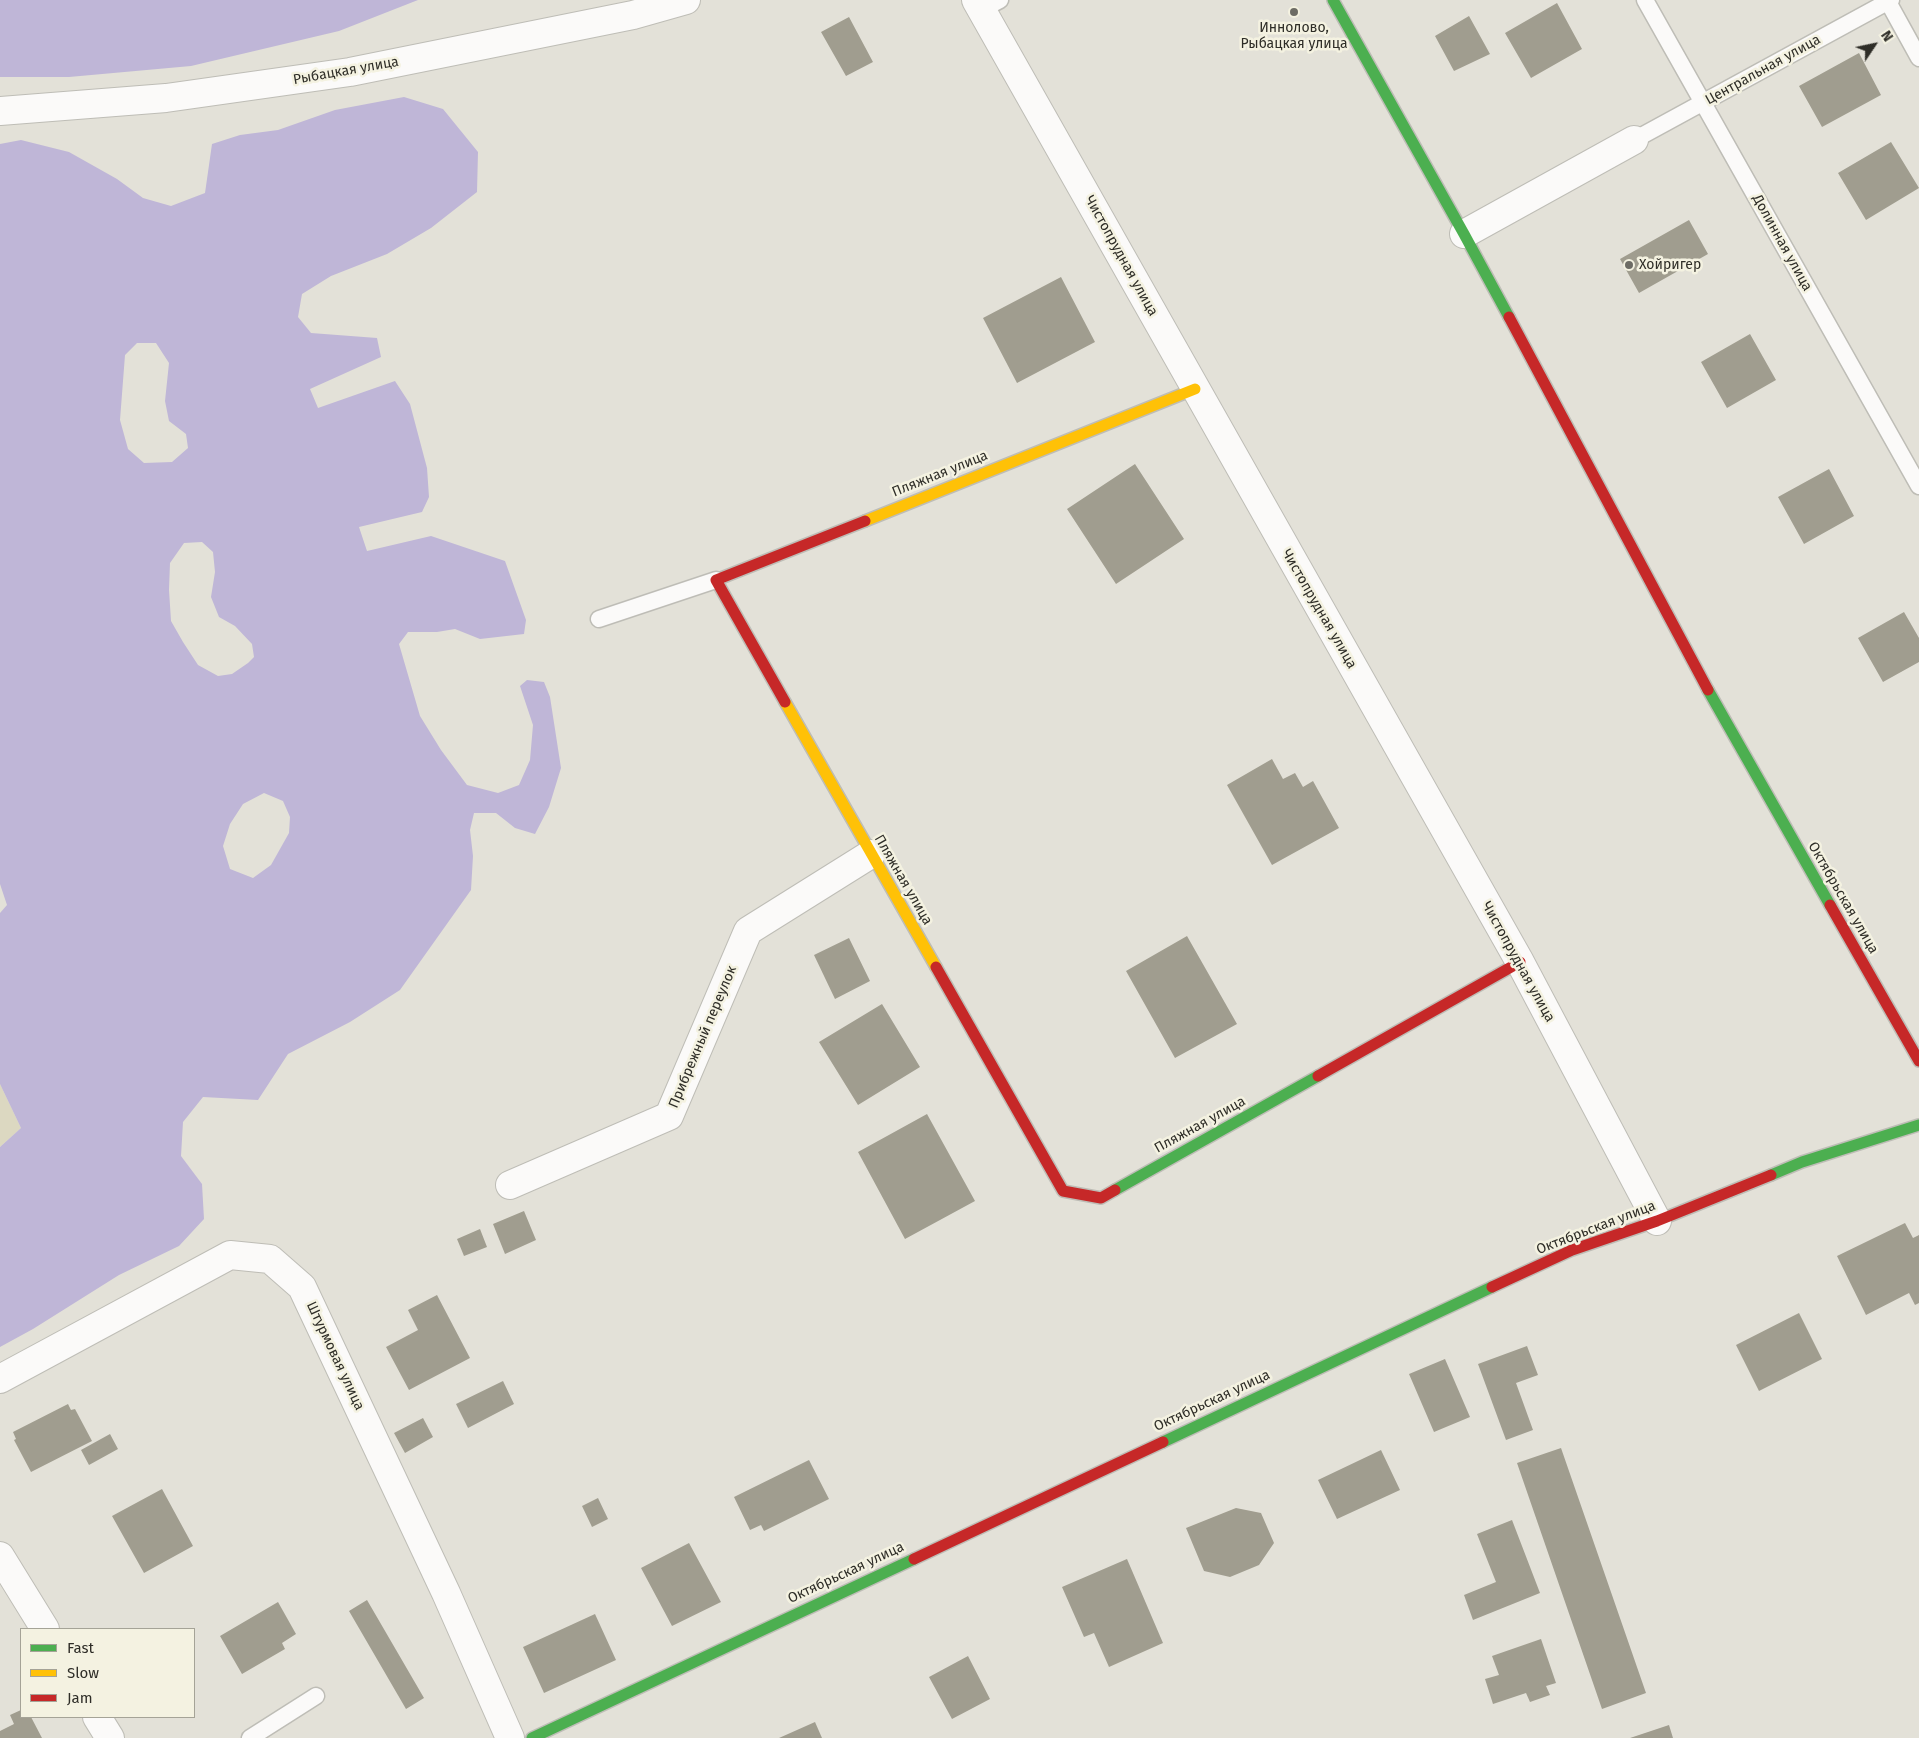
<!DOCTYPE html>
<html>
<head>
<meta charset="utf-8">
<style>
  body { margin:0 }
  #map { position:relative; width:1919px; height:1738px; overflow:hidden; background:#e3e1d8; font-family:"Fira Sans",sans-serif }
  canvas { display:block }
  .legend { position:absolute; left:20px; top:1628px; width:175px; height:90px; box-sizing:border-box; background:#f4f2e1; border:1px solid #a5a397; margin:0; padding:6px 9px; list-style:none; font-size:15px; color:#2e2d27 }
  .legend li { display:flex; align-items:center; gap:10px; height:25px }
  .legend b { width:25px; border:1px solid #a5a397 }
  .north { position:absolute; left:1849px; top:20px; width:50px; height:50px; -webkit-text-stroke:4px #f4f2e1; paint-order:stroke; rotate:56deg; font-size:14px; font-weight:700; line-height:20px; text-align:center; color:#2e2d27 }
  .north::after { content:''; display:block; margin:auto; width:18px; height:22px; background:#2e2d27; clip-path:polygon(50% 0,100% 100%,50% 72%,0 100%) }
</style>
</head>
<body>
<div id="map">
<canvas width="1919" height="1738"></canvas>
<ul class="legend">
<li><b style="height:6px;background:#4caf50"></b>Fast</li>
<li><b style="height:6px;background:#ffc107"></b>Slow</li>
<li><b style="height:6px;background:#c62828"></b>Jam</li>
</ul>
<div class="north">N</div>
</div>
<script>
const context = document.querySelector('canvas').getContext('2d');
context.lineJoin = 'round';
function fillPath(path, color) {
  context.fillStyle = color;
  context.fill(path, 'evenodd');
}
function shape(rows) {
  const path = new Path2D();
  for (const r of rows) {
    path.moveTo(r[0], r[1]);
    for (let i = 2; i < r.length; i += 2) path.lineTo(r[i], r[i + 1]);
  }
  return path;
}
function strokePath(path, color, width, dash) {
  context.strokeStyle = color;
  context.lineWidth = width;
  context.lineCap = dash ? 'butt' : 'round';
  context.setLineDash(dash || []);
  context.stroke(path);
}
function drawText(font, color, halo, rows, align = 'center') {
  context.font = font + ' "Fira Sans",sans-serif';
  context.lineWidth = 5;
  context.setLineDash([]);
  context.textBaseline = 'middle';
  context.strokeStyle = halo;
  context.fillStyle = color;
  for (const [text, x, y, turn = 0] of rows) {
    context.save();
    context.translate(x, y);
    context.rotate((+turn || 0) * Math.PI / 180);
    context.textAlign = isNaN(turn) ? turn : align;
    if (halo) context.strokeText(text, 0, 0);
    context.fillText(text, 0, 0);
    context.restore();
  }
}
const green = shape([
  [0,1084,21,1128,0,1147]
]);
const water = shape([
  [0,0,418,0,339,31,191,66,69,77,0,77],
  [404,97,443,109,478,152,477,192,431,228,387,254,331,276,302,294,298,317,311,333,377,338,381,357,310,389,318,408,395,381,410,404,427,468,429,497,422,512,359,527,367,551,431,536,505,561,526,620,524,634,480,639,455,629,437,632,408,632,399,644,420,716,441,750,467,785,498,793,519,785,530,760,533,725,520,686,527,680,544,682,550,697,561,768,549,807,535,834,515,828,496,813,474,813,470,830,473,856,471,890,400,990,350,1022,288,1054,258,1100,203,1097,183,1122,181,1156,202,1184,204,1219,179,1246,119,1275,33,1329,0,1347,0,1147,21,1128,0,1084,0,913,7,905,0,884,0,144,21,140,69,152,117,179,143,198,171,206,205,193,212,144,240,135,278,130,335,110],
  [137,343,156,343,169,363,165,401,169,421,186,434,188,448,172,462,144,463,128,449,120,420,125,355],
  [202,542,213,552,215,572,211,597,219,617,235,626,252,644,254,657,248,663,232,674,218,676,198,665,183,642,171,621,169,590,170,563,184,543],
  [264,793,283,801,290,817,289,833,271,865,253,878,230,869,223,846,230,824,243,804]
]);
const building = shape([
  [1557,3,1582,49,1531,78,1505,33],
  [1469,16,1490,54,1454,71,1435,36],
  [849,17,873,62,846,76,821,32],
  [1859,53,1881,95,1822,127,1799,86],
  [1891,142,1919,188,1866,220,1838,173],
  [1689,220,1708,254,1639,293,1620,259],
  [1061,277,1095,342,1017,383,983,318],
  [1750,334,1776,380,1727,408,1701,362],
  [1135,464,1184,539,1116,584,1067,509],
  [1829,469,1854,516,1804,544,1778,497],
  [1904,612,1919,638,1919,662,1883,682,1858,638],
  [1272,759,1283,779,1295,773,1303,787,1313,781,1339,828,1272,865,1227,785],
  [1187,936,1237,1024,1175,1058,1126,971],
  [849,938,870,981,835,999,814,955],
  [882,1004,920,1067,858,1105,819,1042],
  [927,1114,975,1201,905,1239,858,1152],
  [524,1211,536,1240,505,1254,493,1224],
  [1905,1223,1913,1238,1919,1235,1919,1303,1915,1305,1909,1293,1866,1315,1837,1256],
  [480,1229,487,1247,464,1256,457,1239],
  [437,1295,470,1358,409,1390,386,1347,418,1330,408,1310],
  [1799,1313,1822,1359,1759,1391,1736,1345],
  [1527,1346,1538,1375,1516,1383,1533,1430,1506,1440,1478,1364],
  [1445,1359,1470,1417,1434,1432,1409,1374],
  [503,1381,514,1404,468,1428,456,1404],
  [68,1404,71,1410,75,1409,92,1441,31,1472,14,1440,16,1439,13,1432],
  [423,1418,433,1437,405,1453,394,1433],
  [110,1434,118,1449,89,1465,81,1450],
  [1561,1448,1646,1693,1602,1709,1517,1463],
  [1381,1450,1400,1490,1337,1519,1318,1480],
  [809,1460,829,1499,764,1531,761,1525,750,1530,734,1497],
  [162,1489,193,1546,144,1573,112,1516],
  [598,1498,608,1519,592,1527,582,1506],
  [1236,1508,1261,1513,1274,1543,1259,1565,1230,1577,1204,1571,1186,1528],
  [1512,1520,1540,1593,1473,1620,1464,1595,1496,1582,1477,1534],
  [689,1543,721,1602,672,1626,641,1568],
  [1127,1559,1163,1643,1109,1667,1094,1633,1084,1637,1062,1587],
  [367,1600,424,1698,406,1709,349,1611],
  [278,1602,296,1634,282,1643,285,1649,242,1674,220,1636],
  [595,1614,616,1660,544,1693,523,1647],
  [1541,1639,1556,1683,1546,1686,1550,1695,1530,1702,1526,1693,1493,1704,1485,1679,1499,1675,1492,1656],
  [968,1656,990,1699,952,1719,929,1677],
  [21,1710,21,1717,31,1717,42,1738,0,1738,0,1731,14,1724,10,1715],
  [815,1722,822,1738,779,1738],
  [1669,1725,1673,1738,1630,1738]
]);
const lane = shape([
  [1645,0,1919,486],
  [1887,0,1919,58],
  [981,10,1000,0],
  [1634,140,1891,0],
  [599,619,716,580],
  [250,1738,316,1696]
]);
const street = shape([
  [976,0,1520,962,1657,1221],
  [0,111,166,98,350,72,633,15,686,0],
  [1464,234,1634,140],
  [510,1185,669,1116,748,931,871,854],
  [0,1379,230,1255,270,1259,302,1287,446,1593,510,1738],
  [0,1556,45,1629],
  [97,1717,110,1738]
]);
const fast = shape([
  [1333,0,1464,234,1509,317],
  [1708,690,1830,905],
  [1771,1175,1802,1162,1919,1125],
  [1115,1190,1318,1076],
  [1163,1442,1492,1287],
  [532,1738,914,1559]
]);
const slow = shape([
  [865,521,1195,389],
  [785,702,936,967]
]);
const jam = shape([
  [1509,317,1708,690],
  [785,702,716,580,865,521],
  [1830,905,1919,1061],
  [936,967,1063,1191,1101,1198,1115,1190],
  [1318,1076,1520,962],
  [1492,1287,1572,1250,1657,1221,1771,1175],
  [914,1559,1163,1442]
]);
const markers = [
  [1294,12,5,"#6d6c65"],
  [1629,265,5,"#6d6c65"]
];
const poiNames = [
  ["Иннолово,",1294,28],
  ["Рыбацкая улица",1294,44],
  ["Хойригер",1639,265,"left"]
];
const streetNames = [
  ["Центральная улица",1763,70,-29],
  ["Рыбацкая улица",346,71,-10],
  ["Долинная улица",1782,243,61],
  ["Чистопрудная улица",1121,256,61],
  ["Пляжная улица",940,474,-22],
  ["Чистопрудная улица",1319,609,60],
  ["Пляжная улица",903,880,60],
  ["Октябрьская улица",1843,898,60],
  ["Чистопрудная улица",1518,962,61],
  ["Прибрежный переулок",703,1037,-67],
  ["Пляжная улица",1200,1125,-29],
  ["Октябрьская улица",1596,1228,-21],
  ["Штурмовая улица",335,1356,65],
  ["Октябрьская улица",1212,1401,-25],
  ["Октябрьская улица",846,1573,-25]
];
fillPath(green, '#dcd8c1');
fillPath(water, '#bfb6d7');
fillPath(building, '#a09d8f');
strokePath(lane, '#bebdb6', 19);
strokePath(street, '#bebdb6', 30);
strokePath(fast, '#bebdb6', 14);
strokePath(slow, '#bebdb6', 14);
strokePath(jam, '#bebdb6', 14);
strokePath(lane, '#fbfaf9', 16);
strokePath(street, '#fbfaf9', 28);
strokePath(fast, '#4caf50', 11);
strokePath(slow, '#ffc107', 11);
strokePath(jam, '#c62828', 11);
for (const [x, y, r, color] of markers) {
  const dot = new Path2D();
  dot.arc(x, y, r, 0, 2 * Math.PI);
  context.fillStyle = color;
  context.fill(dot);
  strokePath(dot, '#f4f2e1', 2);
}
drawText('14px', '#2e2d27', '#f4f2e1', poiNames);
drawText('14px', '#2e2d27', '#f4f2e1', streetNames);
</script>
</body>
</html>
